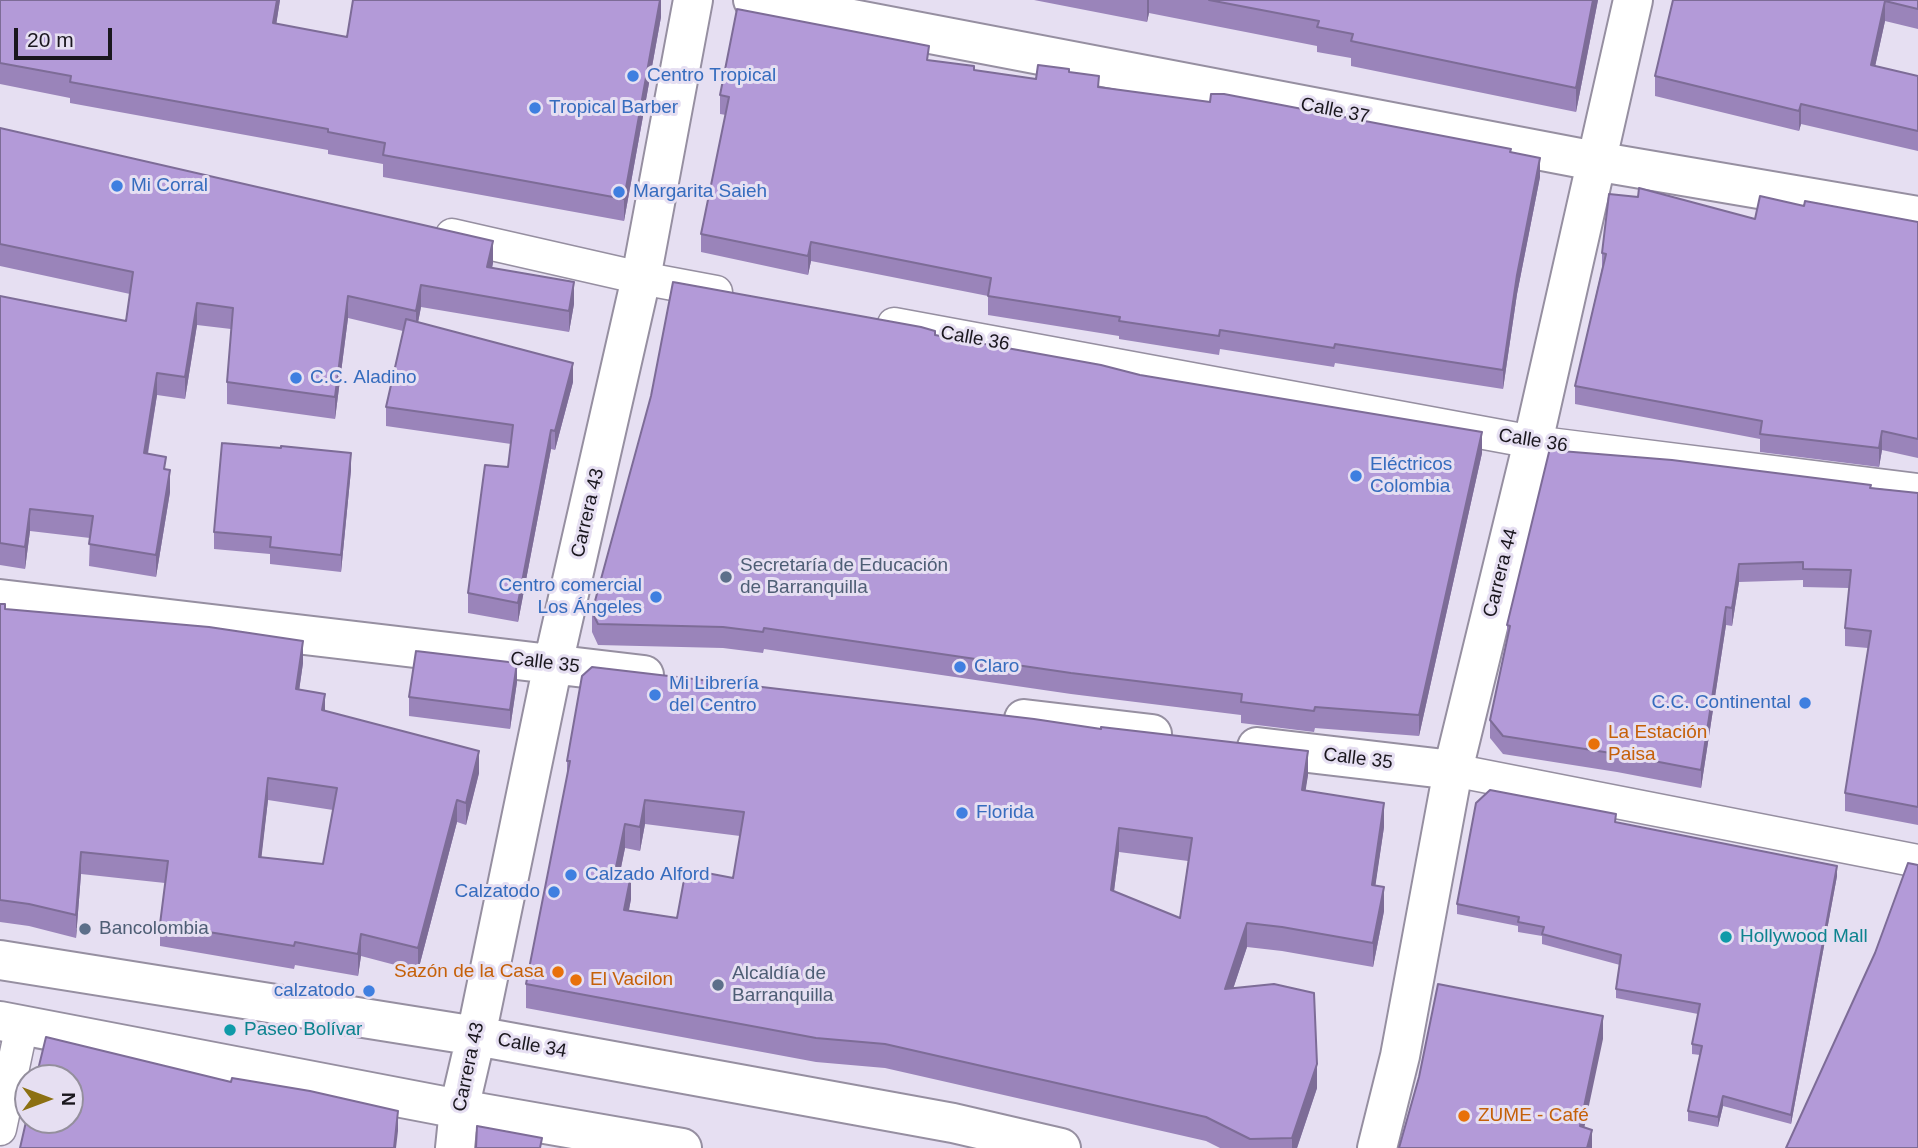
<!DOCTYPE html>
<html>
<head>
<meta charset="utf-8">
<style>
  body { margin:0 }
  #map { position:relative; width:1918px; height:1148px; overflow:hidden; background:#e6dff2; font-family:Arial,sans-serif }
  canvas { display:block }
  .north { position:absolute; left:14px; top:1064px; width:70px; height:70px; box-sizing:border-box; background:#e6dff2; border:2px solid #948f9d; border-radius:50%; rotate:90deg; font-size:19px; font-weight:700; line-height:28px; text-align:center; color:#1a171e }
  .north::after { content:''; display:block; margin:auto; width:24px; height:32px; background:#8c7013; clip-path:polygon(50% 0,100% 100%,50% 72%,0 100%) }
  .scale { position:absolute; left:14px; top:28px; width:98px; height:32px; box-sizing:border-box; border:4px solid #1a171e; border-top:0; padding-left:9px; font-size:21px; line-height:24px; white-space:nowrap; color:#1a171e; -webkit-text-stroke:5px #e6dff2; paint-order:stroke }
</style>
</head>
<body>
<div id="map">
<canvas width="1918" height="1148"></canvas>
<div class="north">N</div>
<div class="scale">20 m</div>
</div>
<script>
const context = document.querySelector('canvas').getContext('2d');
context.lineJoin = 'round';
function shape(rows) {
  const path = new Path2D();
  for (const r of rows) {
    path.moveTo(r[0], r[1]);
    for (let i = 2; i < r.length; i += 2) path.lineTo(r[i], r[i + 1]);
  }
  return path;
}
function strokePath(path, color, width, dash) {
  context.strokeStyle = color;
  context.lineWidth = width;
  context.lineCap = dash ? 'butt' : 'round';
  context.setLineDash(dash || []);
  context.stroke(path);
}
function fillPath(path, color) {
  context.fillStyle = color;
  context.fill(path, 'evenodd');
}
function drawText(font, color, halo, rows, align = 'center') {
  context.font = font + ' Arial,sans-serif';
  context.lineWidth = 6;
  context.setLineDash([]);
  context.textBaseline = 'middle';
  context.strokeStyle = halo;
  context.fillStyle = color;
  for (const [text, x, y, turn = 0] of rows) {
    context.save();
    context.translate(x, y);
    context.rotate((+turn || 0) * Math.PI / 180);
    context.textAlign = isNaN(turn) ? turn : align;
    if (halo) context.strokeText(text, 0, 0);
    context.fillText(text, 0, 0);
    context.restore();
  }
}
const street = shape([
  [452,235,641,278,716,292],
  [894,324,1533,442,1918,490],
  [1453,770,1918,861],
  [0,1129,22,1025]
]);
const secondary = shape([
  [753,0,1595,161,1918,216],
  [0,599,644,675],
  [1024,719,1152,734],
  [1257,747,1453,770],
  [0,960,476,1036,953,1123,1061,1148],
  [0,1021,459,1109,682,1148],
  [455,1148,459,1109,476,1036,553,664,641,278,693,0],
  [1377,1148,1400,1056,1453,770,1533,442,1633,0]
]);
const wall = shape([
  [0,0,280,0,276,24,347,37,661,0,661,17,624,221,383,177,383,164,328,154,328,150,70,103,70,98,0,84],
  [1034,0,1598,0,1576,112,1351,66,1351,58,1317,52,1317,46,1149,13,1147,22],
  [1673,0,1918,0,1918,29,1885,21,1875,66,1918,76,1918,151,1801,124,1799,131,1655,96,1655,76],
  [929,60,974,70,1036,79,1069,72,1099,87,1511,152,1540,177,1517,294,1503,389,1335,363,1334,367,1220,349,1219,355,1119,339,1119,336,988,315,988,296,811,261,808,275,701,252,701,234,726,115,720,114,720,95],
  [0,128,493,263,492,268,574,304,569,332,421,307,418,322,573,382,555,450,551,449,518,622,468,613,468,593,508,467,511,444,386,426,386,407,403,331,348,318,335,419,227,404,227,382,231,329,197,325,185,399,157,395,148,454,166,469,170,492,156,577,89,566,90,538,30,531,25,569,0,565,0,296,126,321,130,294,0,266],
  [1804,206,1918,222,1918,458,1882,450,1879,467,1760,452,1760,439,1575,404,1575,386,1602,268,1602,253,1755,219],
  [935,335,1140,375,1482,453,1419,736,1315,728,1314,732,1241,723,1241,715,1071,694,764,649,763,653,723,648,598,645,592,632,592,612],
  [1561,451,1918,493,1918,825,1845,811,1845,793,1868,648,1845,646,1845,628,1849,588,1803,587,1803,580,1739,582,1732,626,1726,625,1701,788,1617,772,1503,754,1490,738,1490,720,1507,643,1507,625],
  [351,470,341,572,270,564,270,554,214,549,214,532],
  [0,604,5,609,303,663,299,690,325,711,479,773,466,825,457,822,418,971,361,956,358,976,295,965,294,969,160,946,160,924,165,883,81,874,76,938,29,926,0,922],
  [268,800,333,810,323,864,261,857],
  [517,682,510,729,409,716,409,697],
  [567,761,1308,775,1305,790,1384,827,1375,886,1384,911,1373,967,1282,951,1247,947,1233,989,1317,1088,1297,1148,1220,1148,1206,1141,885,1068,816,1062,526,1008,526,984,567,775],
  [645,824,740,836,733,878,677,918,629,910,631,899,620,873,625,848,640,851],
  [1119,852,1188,861,1180,918,1114,891],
  [1616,823,1837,876,1791,1124,1723,1106,1718,1127,1688,1121,1688,1111,1700,1055,1692,1054,1692,1044,1698,1014,1616,998,1616,989,1620,965,1542,944,1542,936,1518,932,1518,926,1457,914,1457,904]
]);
const shadedWall = shape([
  [277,0,280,0,273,45,273,23],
  [660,0,661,0,661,17,624,221,624,199],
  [1147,0,1149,0,1149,13,1147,22],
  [1593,0,1598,0,1576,112,1576,88],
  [1885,1,1885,21,1871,85,1871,65],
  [1801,104,1801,124,1799,131,1799,111],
  [1540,158,1540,177,1517,294,1503,389,1503,370,1517,275],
  [493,241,493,263,487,289,487,267],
  [811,242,811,261,808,275,808,256],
  [574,282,574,304,569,332,569,311],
  [421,285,421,307,416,333,416,311],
  [348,296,348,318,335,419,335,397],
  [197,303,197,325,185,399,185,377],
  [573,363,573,382,555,450,555,431],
  [157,373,157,395,144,475,144,453],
  [551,430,551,449,518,622,518,603],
  [1882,431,1882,450,1879,467,1879,448],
  [1482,432,1482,453,1419,736,1419,715],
  [351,453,351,470,341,572,341,555],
  [170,470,170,492,156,577,156,555],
  [30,509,30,531,25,569,25,547],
  [1739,564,1739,582,1732,626,1732,608],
  [1726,607,1726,625,1701,788,1701,770],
  [303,641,303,663,296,712,296,689],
  [517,663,517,682,510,729,510,710],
  [325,694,325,717,322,710],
  [479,751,479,773,466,825,466,803],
  [1308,751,1308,775,1302,814,1302,790],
  [268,778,268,800,259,879,259,857],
  [457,800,457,822,418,971,418,948],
  [645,800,645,824,640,851,640,827],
  [1384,803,1384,827,1372,909,1372,885],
  [625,824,625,848,615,896,615,872],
  [1119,828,1119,852,1111,914,1111,890],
  [81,852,81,874,76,938,76,915],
  [1837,866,1837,876,1791,1124,1791,1115],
  [631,875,631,899,624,934,624,910],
  [1384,887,1384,911,1373,967,1373,943],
  [1247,923,1247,947,1225,1013,1225,989],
  [361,934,361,956,358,976,358,954],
  [1603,1016,1603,1039,1580,1148,1580,1126],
  [1317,1064,1317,1088,1297,1148,1292,1148,1292,1138],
  [1723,1096,1723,1106,1718,1127,1718,1117],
  [398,1111,398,1131,396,1148,394,1148],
  [1592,1130,1592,1148,1587,1148]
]);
const building = shape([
  [0,0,277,0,273,23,347,37,353,0,660,0,624,199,383,155,385,143,328,132,328,129,70,82,71,76,0,63,0,0],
  [1209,0,1593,0,1576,88,1351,41,1353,34,1317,27,1319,21,1209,0],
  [1673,0,1918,0,1918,9,1885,1,1871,65,1918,76,1918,131,1801,104,1799,111,1655,76,1673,0],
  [737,9,929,46,927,60,974,66,974,70,1036,79,1038,65,1069,69,1069,72,1099,76,1098,87,1210,102,1211,94,1224,94,1485,144,1511,149,1510,152,1540,158,1517,275,1503,370,1335,344,1334,348,1220,330,1219,336,1119,321,1120,317,988,296,991,278,811,242,808,256,701,234,729,97,720,95,737,9],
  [0,128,493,241,487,267,574,282,569,311,421,285,416,311,348,296,335,397,227,382,233,308,197,303,185,377,157,373,144,453,166,457,164,469,170,470,156,555,89,544,93,516,30,509,25,547,0,543,0,296,126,321,133,272,0,244,0,128],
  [1639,188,1755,219,1760,196,1804,206,1805,201,1918,222,1918,439,1882,431,1879,448,1760,434,1762,421,1575,386,1606,254,1602,253,1609,194,1638,197,1639,188],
  [673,282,921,327,935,331,935,335,1101,365,1140,375,1482,432,1419,715,1315,707,1314,711,1241,702,1242,694,1071,673,764,628,763,632,723,627,598,624,592,612,651,396,673,282],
  [406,319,573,363,555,431,551,430,518,603,468,593,485,465,508,467,513,425,386,407,406,319],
  [222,443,281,448,281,446,351,453,341,555,270,547,271,537,214,532,222,443],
  [1550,448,1561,451,1672,460,1871,485,1870,488,1918,493,1918,807,1845,793,1871,631,1845,628,1851,570,1803,569,1803,562,1739,564,1732,608,1726,607,1701,770,1617,754,1503,736,1490,720,1510,626,1507,625,1550,448],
  [0,604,5,604,5,609,209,627,303,641,296,689,325,694,322,710,479,751,466,803,457,800,418,948,361,934,358,954,295,942,294,946,160,924,168,861,81,852,76,915,29,904,0,900,0,604],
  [268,778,337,788,323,864,259,857,268,778],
  [416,651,517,663,510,710,409,697,416,651],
  [592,667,1034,719,1101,729,1101,727,1308,751,1302,790,1384,803,1372,885,1384,887,1373,943,1282,927,1247,923,1225,989,1274,984,1314,993,1317,1064,1292,1138,1250,1139,1206,1117,885,1044,816,1038,526,984,570,761,567,761,582,676,592,667],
  [645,800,744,812,733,878,686,869,677,918,624,910,631,875,615,872,625,824,640,827,645,800],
  [1119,828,1192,838,1180,918,1111,890,1119,828],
  [1490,790,1616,814,1615,822,1837,866,1791,1115,1723,1096,1718,1117,1688,1111,1702,1046,1692,1044,1700,1004,1616,989,1621,955,1542,934,1544,927,1518,922,1519,917,1457,904,1476,803,1490,790],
  [1908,863,1918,865,1918,1148,1786,1148,1875,953,1908,863],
  [1438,984,1603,1016,1580,1126,1592,1130,1587,1148,1399,1148,1419,1077,1438,984],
  [46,1037,231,1082,232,1078,310,1091,398,1111,394,1148,20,1148,28,1113,28,1120,70,1120,70,1078,36,1078,46,1037],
  [477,1126,542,1138,540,1148,476,1148,477,1126]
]);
const markers = [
  [633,76,7,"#3f7fe0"],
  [535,108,7,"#3f7fe0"],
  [117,186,7,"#3f7fe0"],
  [619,192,7,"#3f7fe0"],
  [296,378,7,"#3f7fe0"],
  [1356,476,7,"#3f7fe0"],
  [726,577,7,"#5c6f8a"],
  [656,597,7,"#3f7fe0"],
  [960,667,7,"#3f7fe0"],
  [655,695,7,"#3f7fe0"],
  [1805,703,7,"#3f7fe0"],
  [1594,744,7,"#e8710a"],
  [962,813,7,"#3f7fe0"],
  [571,875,7,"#3f7fe0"],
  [554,892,7,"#3f7fe0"],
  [85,929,7,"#5c6f8a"],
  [1726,937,7,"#0f9aa8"],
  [558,972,7,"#e8710a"],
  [576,980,7,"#e8710a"],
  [718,985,7,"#5c6f8a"],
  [369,991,7,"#3f7fe0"],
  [230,1030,7,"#0f9aa8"],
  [1464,1116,7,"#e8710a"]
];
const shopNames = [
  ["Centro Tropical",647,76],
  ["Tropical Barber",549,108],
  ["Mi Corral",131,186],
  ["Margarita Saieh",633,192],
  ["C.C. Aladino",310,378],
  ["Eléctricos",1370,465],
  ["Colombia",1370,487],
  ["Centro comercial",642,586,"right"],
  ["Los Ángeles",642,608,"right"],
  ["Claro",974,667],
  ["Mi Librería",669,684],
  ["del Centro",669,706],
  ["C.C. Continental",1791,703,"right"],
  ["Florida",976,813],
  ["Calzado Alford",585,875],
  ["Calzatodo",540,892,"right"],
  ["calzatodo",355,991,"right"]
];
const streetNames = [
  ["Calle 37",1335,111,11],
  ["Calle 36",975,339,10],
  ["Calle 36",1533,441,9],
  ["Carrera 43",588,513,-77],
  ["Carrera 44",1501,573,-76],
  ["Calle 35",545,663,7],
  ["Calle 35",1358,759,7],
  ["Calle 34",532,1046,10],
  ["Carrera 43",469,1067,-78]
];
const serviceNames = [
  ["Secretaría de Educación",740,566],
  ["de Barranquilla",740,588],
  ["Bancolombia",99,929],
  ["Alcaldía de",732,974],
  ["Barranquilla",732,996]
];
const foodNames = [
  ["La Estación",1608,733],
  ["Paisa",1608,755],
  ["Sazón de la Casa",544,972,"right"],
  ["El Vacilon",590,980],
  ["ZUME - Café",1478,1116]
];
const cultureNames = [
  ["Hollywood Mall",1740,937],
  ["Paseo Bolívar",244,1030]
];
strokePath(street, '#968fa1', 35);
strokePath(secondary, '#968fa1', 42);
strokePath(street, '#fff', 32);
strokePath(secondary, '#fff', 38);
fillPath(wall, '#9a84ba');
fillPath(shadedWall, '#7d6c97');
fillPath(building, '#b39ad8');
strokePath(building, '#7d6c97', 2);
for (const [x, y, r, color] of markers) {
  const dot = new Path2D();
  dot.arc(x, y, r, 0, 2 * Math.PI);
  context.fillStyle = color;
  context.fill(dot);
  strokePath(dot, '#e6dff2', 2.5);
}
drawText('19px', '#366cbe', '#e6dff2', shopNames, 'left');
drawText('19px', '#1a171e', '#e6dff2', streetNames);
drawText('19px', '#4e5e75', '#e6dff2', serviceNames, 'left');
drawText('19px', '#c56008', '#e6dff2', foodNames, 'left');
drawText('19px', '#0d838f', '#e6dff2', cultureNames, 'left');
</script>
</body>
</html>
